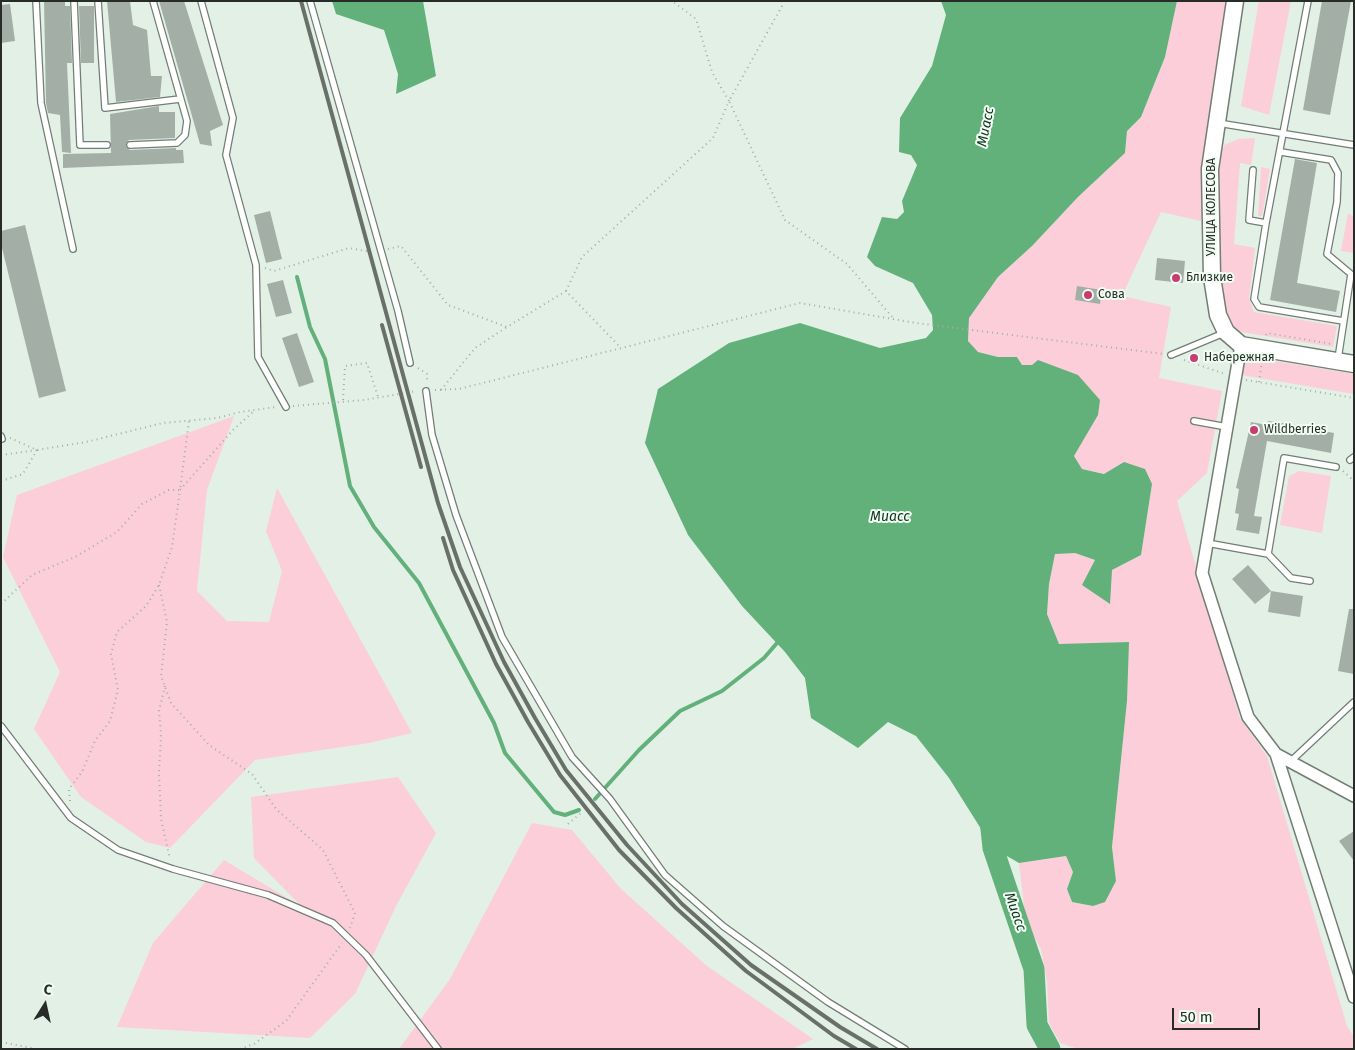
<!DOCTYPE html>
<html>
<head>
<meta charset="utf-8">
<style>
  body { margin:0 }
  #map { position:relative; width:1355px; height:1050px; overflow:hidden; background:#e3f0e6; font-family:"Fira Sans",sans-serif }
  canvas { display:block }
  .frame { position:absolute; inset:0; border:2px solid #272c28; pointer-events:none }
  .north { position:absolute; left:20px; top:980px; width:50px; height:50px; -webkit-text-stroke:4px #f0fdf3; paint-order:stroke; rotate:10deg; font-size:14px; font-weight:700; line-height:20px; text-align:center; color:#272c28 }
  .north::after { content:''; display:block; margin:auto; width:18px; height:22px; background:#272c28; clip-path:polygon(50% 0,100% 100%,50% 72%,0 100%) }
  .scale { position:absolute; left:1172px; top:1008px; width:88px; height:22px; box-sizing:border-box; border:2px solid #272c28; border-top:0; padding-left:6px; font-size:15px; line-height:18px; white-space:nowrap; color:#272c28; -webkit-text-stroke:4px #f0fdf3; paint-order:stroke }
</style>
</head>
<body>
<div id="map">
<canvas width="1355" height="1050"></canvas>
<div class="frame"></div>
<div class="north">С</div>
<div class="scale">50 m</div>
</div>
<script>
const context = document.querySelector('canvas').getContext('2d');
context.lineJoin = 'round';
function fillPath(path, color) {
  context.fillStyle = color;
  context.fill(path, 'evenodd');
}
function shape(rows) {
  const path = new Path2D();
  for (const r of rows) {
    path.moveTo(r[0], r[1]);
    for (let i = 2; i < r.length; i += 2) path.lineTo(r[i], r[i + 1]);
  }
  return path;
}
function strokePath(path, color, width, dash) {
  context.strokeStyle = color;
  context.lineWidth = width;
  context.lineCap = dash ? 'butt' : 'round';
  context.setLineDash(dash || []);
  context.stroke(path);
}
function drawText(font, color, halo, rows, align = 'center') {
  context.font = font + ' "Fira Sans",sans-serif';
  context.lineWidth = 4;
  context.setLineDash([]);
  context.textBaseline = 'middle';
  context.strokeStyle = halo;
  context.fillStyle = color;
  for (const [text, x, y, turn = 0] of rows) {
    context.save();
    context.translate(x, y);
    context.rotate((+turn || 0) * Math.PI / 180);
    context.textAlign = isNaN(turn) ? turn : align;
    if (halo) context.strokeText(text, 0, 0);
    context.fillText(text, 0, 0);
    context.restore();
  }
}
const green = shape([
  [1177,1,1229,1,1204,168,1201,221,1161,212,1122,296,1171,307,1159,378,1222,391,1207,473,1177,501,1240,718,1267,756,1347,1026,1354,1037,1354,1049,1078,1049,1060,1043,1049,1023,1047,982,1041,949,1026,923,1019,863,1066,856,1073,872,1067,889,1072,902,1093,906,1116,881,1112,847,1127,701,1128,642,1059,645,1047,614,1049,584,1055,553,1075,553,1095,560,1112,570,1141,555,1152,484,1082,469,1074,456,1085,437,1032,365,1022,365,1017,357,998,357,978,352,968,341,969,317,998,277,1032,246,1078,197,1125,153,1127,131,1141,117,1165,57],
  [1259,1,1291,1,1269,115,1241,106],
  [1255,138,1251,165,1240,163,1234,244,1255,248,1249,298,1254,312,1337,326,1333,347,1241,332,1233,327,1222,304,1218,166,1224,145,1239,139],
  [1261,167,1270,169,1262,216,1258,216],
  [1348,213,1354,217,1354,253,1341,251],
  [1256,358,1354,374,1354,394,1241,375,1245,363],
  [234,416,207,490,197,591,227,621,269,622,282,571,266,531,277,488,412,733,369,743,255,760,170,848,146,842,81,797,34,729,60,672,3,557,17,495],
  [1299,471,1331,476,1322,533,1280,525,1289,476],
  [398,777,436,833,396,906,355,994,310,1038,117,1027,153,943,224,860,302,907,254,858,251,797],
  [532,823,572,830,621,889,707,966,813,1039,792,1049,399,1049,450,979]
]);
const water = shape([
  [332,1,423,1,436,76,396,94,398,74,384,30,336,14],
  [941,1,1177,1,1165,57,1141,117,1127,131,1125,153,1078,197,1032,246,998,277,969,318,968,341,978,352,998,357,1017,357,1022,365,1032,365,1038,360,1078,375,1100,400,1098,415,1074,456,1082,469,1104,474,1124,462,1145,469,1152,484,1141,555,1112,570,1110,604,1082,585,1095,560,1075,553,1055,554,1049,584,1047,614,1059,644,1129,642,1127,701,1112,847,1116,881,1105,902,1093,906,1072,902,1067,889,1073,872,1066,856,1019,863,993,848,949,778,916,736,888,722,858,748,811,718,805,678,785,652,742,606,688,535,645,443,658,389,729,343,800,323,880,348,926,338,933,330,932,315,913,283,875,266,867,257,882,217,897,219,904,212,902,201,917,165,911,155,899,152,900,118,932,66,946,15]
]);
const stream = shape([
  [297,277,310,327,325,359,350,486,374,527,419,583,494,723,505,753,554,812,565,815,579,810],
  [595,799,639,750,680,711,722,691,764,658,777,643]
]);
const river = shape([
  [990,820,993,848,1034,969,1037,1025,1050,1049]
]);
const building = shape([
  [44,1,65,1,65,6,70,6,72,63,67,63,71,153,62,152,60,115,48,113,46,103],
  [107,1,130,1,133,25,147,30,151,76,162,76,160,97,116,102],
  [159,1,184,1,223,125,210,131,212,146,200,144],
  [1322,1,1351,1,1330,115,1303,110],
  [10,4,15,41,1,43,1,5],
  [79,6,94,6,94,63,81,63],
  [159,106,159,112,175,112,175,138,129,140,126,143,126,147,130,150,176,148,176,150,183,150,184,163,63,168,63,154,111,153,110,114],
  [1295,159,1317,163,1297,283,1340,291,1336,312,1270,300],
  [270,211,282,259,266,263,254,215],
  [25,225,66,391,39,398,1,244,1,231],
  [1157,258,1185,261,1183,283,1155,280],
  [283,280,292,313,276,317,267,284],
  [1077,286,1102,290,1100,304,1075,300],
  [297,333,314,382,299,387,282,338],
  [1268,421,1323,429,1323,431,1334,433,1331,453,1267,441,1254,516,1262,517,1259,534,1236,530,1239,514,1235,513,1239,489,1236,488,1251,422,1267,425],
  [1248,565,1271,591,1255,604,1232,579],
  [1271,591,1303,596,1300,617,1268,612],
  [1349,609,1354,609,1354,674,1338,671],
  [1354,831,1354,861,1339,841]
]);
const path = shape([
  [781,1,782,6,729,101,785,220,847,264,893,318],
  [388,249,401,246,448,305,507,327,566,291,621,348],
  [265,268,274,271,349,248,371,252],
  [566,291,582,257,713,138,729,101,712,72,696,19,672,1],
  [1266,335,1267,333,1332,344],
  [1184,360,1225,374],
  [418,368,427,374,427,383],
  [1246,380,1354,398],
  [1259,382,1262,362],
  [435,390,459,389,800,303,916,323,1163,354],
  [441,390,475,348,507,327],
  [343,400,345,366,367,363,378,397],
  [293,406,364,400,417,391],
  [10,438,37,450,86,442,163,423,217,418,240,412,276,407],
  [1,455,37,450],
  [1343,471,1354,481],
  [1,481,23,474,37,450],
  [159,585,167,622,161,676,171,703,209,745,252,774,276,809,323,850,355,913,350,928],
  [1,604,32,575,75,557,117,532,142,504,169,490,180,490,189,421],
  [165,686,159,711,161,735,159,773,161,819,170,859],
  [70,801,69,789,82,772,95,741,110,721,118,690,111,654,117,632,146,606,159,585,172,547,180,490,233,430,254,411],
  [568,824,581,813],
  [1,1042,37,1049],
  [240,1049,254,1044,286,1021,342,943]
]);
const lane = shape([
  [36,1,41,103,73,249],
  [74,1,80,145,107,145],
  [98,1,105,108,180,99],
  [201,1,233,118,226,155,256,265,258,357,286,407],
  [310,1,398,311,410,363],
  [1308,1,1266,223,1254,299,1259,307,1343,321],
  [1218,123,1354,145],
  [130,145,177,143,185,135,187,121,153,1],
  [1281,152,1331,160,1338,173,1337,202,1327,254,1351,274,1338,359],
  [1253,170,1249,220,1266,223],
  [1171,355,1224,333],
  [426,391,432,435,456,515,502,637,572,757,610,799,665,875,723,926,828,1002,905,1049],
  [1194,421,1227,427],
  [1,436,2,439],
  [1350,460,1354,457],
  [1207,543,1268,554,1284,458,1336,467],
  [1268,554,1291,578,1310,581],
  [1,726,71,818,118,850,173,869,268,895,333,923,366,955,438,1049],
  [1290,762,1354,702]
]);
const street = shape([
  [1241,345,1202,573,1248,717,1276,754,1354,997],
  [1276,754,1354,796]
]);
const secondary = shape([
  [1235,1,1210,169,1212,277,1218,315,1226,332,1241,345,1354,364]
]);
const rail = shape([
  [301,1,438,503,460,567,504,662,535,718,566,770,627,845,682,904,751,965,840,1027,877,1049],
  [382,325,421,467],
  [443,538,453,570,496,664,528,722,560,775,619,850,676,908,746,971,834,1036,856,1049]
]);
const markers = [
  [1176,278,5,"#c73c71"],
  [1088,295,5,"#c73c71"],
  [1194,358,5,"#c73c71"],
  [1254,430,5,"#c73c71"]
];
const streetNames = [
  ["УЛИЦА КОЛЕСОВА",1212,207,-90]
];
const poiNames = [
  ["Близкие",1186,278],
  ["Сова",1098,295],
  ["Набережная",1204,358],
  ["Wildberries",1264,430]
];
const waterNames = [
  ["Миасс",986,127,-79],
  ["Миасс",890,517],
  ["Миасс",1015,912,71]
];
fillPath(green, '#fbceda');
fillPath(water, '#62b17b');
strokePath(stream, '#62b17b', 4);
strokePath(river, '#62b17b', 21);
fillPath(building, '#a3afa6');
strokePath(lane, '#727e75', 8);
strokePath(street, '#727e75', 14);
strokePath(secondary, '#727e75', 19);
strokePath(path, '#a4aea6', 2, [1, 4]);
strokePath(lane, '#fff', 5.5);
strokePath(street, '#fff', 11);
strokePath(secondary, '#fff', 16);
strokePath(rail, '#69706a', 4);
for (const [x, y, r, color] of markers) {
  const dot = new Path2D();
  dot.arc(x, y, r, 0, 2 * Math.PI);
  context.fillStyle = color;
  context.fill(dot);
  strokePath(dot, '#f0fdf3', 2);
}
drawText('12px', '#272c28', '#f0fdf3', streetNames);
drawText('12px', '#272c28', '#f0fdf3', poiNames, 'left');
drawText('italic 14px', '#10321c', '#f0fdf3', waterNames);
</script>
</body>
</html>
